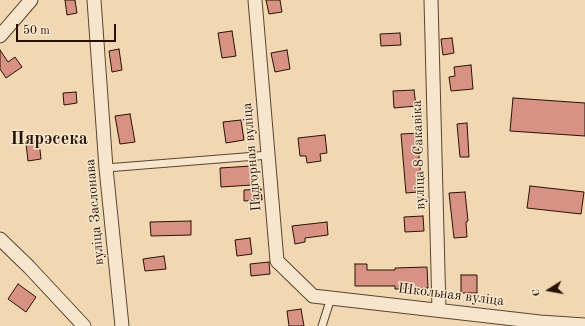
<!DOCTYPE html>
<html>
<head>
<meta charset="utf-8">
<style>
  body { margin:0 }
  #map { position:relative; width:585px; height:326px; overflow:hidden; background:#f2d8b2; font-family:"Old Standard TT",serif }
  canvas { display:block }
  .north { position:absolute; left:529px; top:270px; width:40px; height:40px; -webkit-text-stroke:3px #f7e6cd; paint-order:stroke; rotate:259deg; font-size:11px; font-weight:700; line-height:16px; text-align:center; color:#281204 }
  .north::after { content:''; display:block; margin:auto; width:14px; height:18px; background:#281204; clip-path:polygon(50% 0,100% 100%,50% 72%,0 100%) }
  .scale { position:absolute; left:16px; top:24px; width:100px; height:18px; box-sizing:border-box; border:2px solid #281204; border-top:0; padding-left:5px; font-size:12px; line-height:14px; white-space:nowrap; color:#281204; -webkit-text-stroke:3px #f7e6cd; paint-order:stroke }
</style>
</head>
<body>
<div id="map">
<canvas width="585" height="326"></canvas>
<div class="north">С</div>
<div class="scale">50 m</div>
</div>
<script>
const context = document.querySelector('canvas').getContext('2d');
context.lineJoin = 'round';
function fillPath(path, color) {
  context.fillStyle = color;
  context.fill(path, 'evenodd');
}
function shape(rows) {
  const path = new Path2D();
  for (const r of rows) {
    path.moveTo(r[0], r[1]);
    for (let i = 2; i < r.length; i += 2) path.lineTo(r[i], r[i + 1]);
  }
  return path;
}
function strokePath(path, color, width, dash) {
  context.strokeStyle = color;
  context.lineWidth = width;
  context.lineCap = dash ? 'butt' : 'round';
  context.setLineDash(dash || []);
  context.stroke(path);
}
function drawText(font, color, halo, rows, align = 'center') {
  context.font = font + ' "Old Standard TT",serif';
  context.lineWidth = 3;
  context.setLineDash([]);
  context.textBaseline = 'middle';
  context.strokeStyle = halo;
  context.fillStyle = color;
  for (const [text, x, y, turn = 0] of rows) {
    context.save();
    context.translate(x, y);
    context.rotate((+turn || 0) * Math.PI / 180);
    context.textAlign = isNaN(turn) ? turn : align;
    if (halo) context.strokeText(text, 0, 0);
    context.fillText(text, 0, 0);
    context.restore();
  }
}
const building = shape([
  [65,0,75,0,77,13,67,15,65,0],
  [266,0,280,0,282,12,269,14,266,0],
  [232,31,236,56,222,58,218,33,232,31],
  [400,33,401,45,381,46,380,34,400,33],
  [452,38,454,53,443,55,441,39,452,38],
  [119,49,122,70,112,72,109,51,119,49],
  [0,50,8,62,15,57,22,67,6,78,0,69,0,50],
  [287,50,290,69,275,72,271,53,287,50],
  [471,65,473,89,451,91,449,77,455,76,454,67,471,65],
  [414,90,416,106,394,108,393,91,414,90],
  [76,92,77,103,64,105,63,93,76,92],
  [513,98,585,103,585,136,510,131,513,98],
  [130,114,135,142,120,144,115,116,130,114],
  [241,120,244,140,226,143,223,122,241,120],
  [467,123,469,157,460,157,457,124,467,123],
  [422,133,423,145,418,145,421,178,416,179,418,192,406,193,401,134,422,133],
  [325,135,327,153,320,154,321,161,307,163,306,156,300,156,298,138,325,135],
  [39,141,41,159,28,161,26,143,39,141],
  [251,166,252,185,221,187,220,168,251,166],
  [530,186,584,192,581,214,527,208,530,186],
  [261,189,262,200,244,201,244,190,261,189],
  [465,192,468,221,466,222,467,237,454,238,449,193,465,192],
  [423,216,424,231,405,232,404,217,423,216],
  [191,221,191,235,151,236,150,222,191,221],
  [327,222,328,235,305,238,305,242,295,244,292,226,327,222],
  [250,238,252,254,237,256,235,240,250,238],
  [164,256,166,269,145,271,143,259,164,256],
  [269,262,270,274,251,276,250,264,269,262],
  [355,264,367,264,367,270,395,270,395,268,427,267,428,288,395,289,395,286,355,286,355,264],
  [461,275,477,275,477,293,461,293,461,275],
  [18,284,36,297,26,312,8,299,18,284],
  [301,309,304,326,289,326,287,311,301,309]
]);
const service = shape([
  [106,168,269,155],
  [322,326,331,298]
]);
const minor = shape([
  [94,0,106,168,122,326],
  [255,0,277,261,313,296,540,322,585,325],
  [431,0,439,310],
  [0,36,31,0],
  [0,239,29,267,84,326]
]);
const streetNames = [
  ["вуліца 8 Сакавіка",419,155,-92],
  ["Падгорная вуліца",252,157,-95],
  ["вуліца Заслонава",95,212,-95],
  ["Школьная вуліца",451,295,7]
];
const districtNames = [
  ["Пярэсека",49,139]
];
fillPath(building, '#d79284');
strokePath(building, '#281204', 1);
strokePath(service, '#5a4430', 9);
strokePath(minor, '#5a4430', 15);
strokePath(service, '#f7e6cd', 7);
strokePath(minor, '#f7e6cd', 13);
drawText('14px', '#281204', '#f7e6cd', streetNames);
drawText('bold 18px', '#281204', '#f7e6cd', districtNames);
</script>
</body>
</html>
